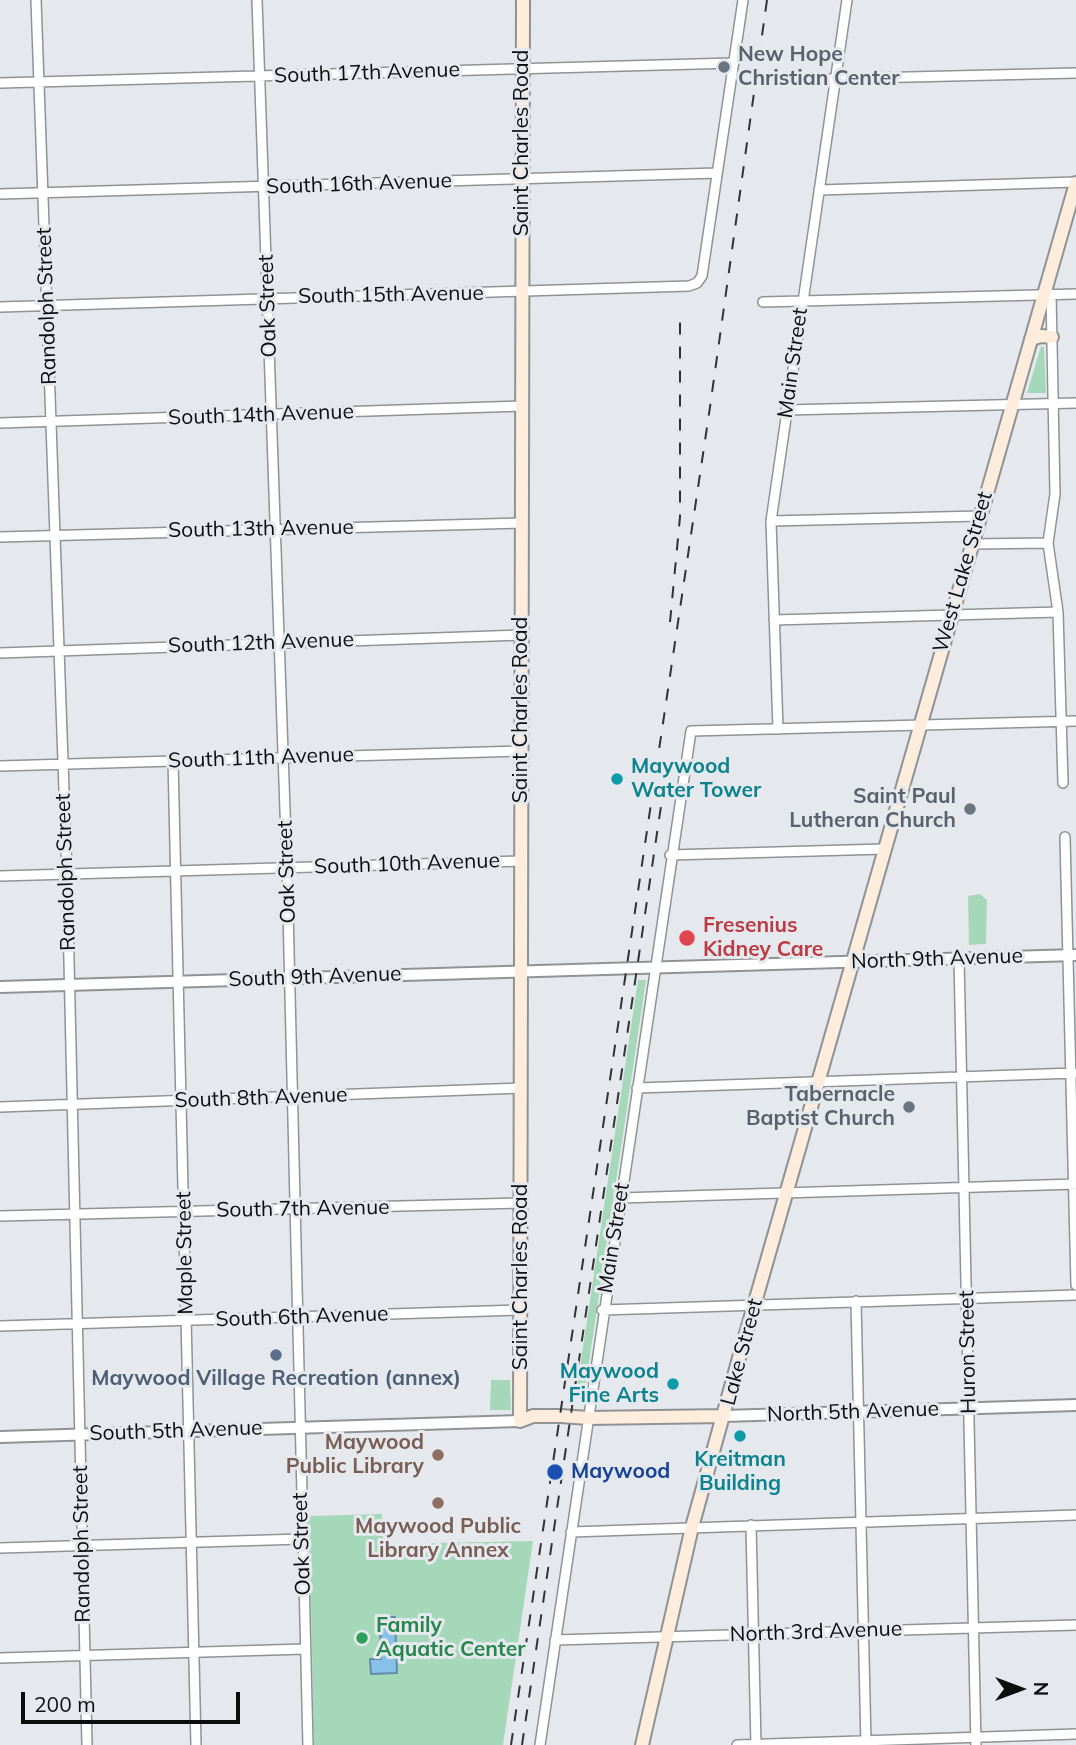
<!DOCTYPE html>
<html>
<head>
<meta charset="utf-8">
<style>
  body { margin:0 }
  #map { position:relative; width:1076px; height:1745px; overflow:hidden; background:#e5e9ed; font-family:Mulish,sans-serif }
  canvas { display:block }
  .north { position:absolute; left:985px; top:1654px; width:70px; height:70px; -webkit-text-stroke:5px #e5e9ed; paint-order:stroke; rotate:90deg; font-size:19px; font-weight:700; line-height:28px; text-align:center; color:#0c0d0f }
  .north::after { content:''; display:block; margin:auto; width:24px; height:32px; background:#0c0d0f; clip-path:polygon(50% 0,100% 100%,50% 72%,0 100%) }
  .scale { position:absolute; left:21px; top:1692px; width:219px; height:32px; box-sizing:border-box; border:4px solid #0c0d0f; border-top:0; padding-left:9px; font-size:21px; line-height:24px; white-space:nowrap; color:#0c0d0f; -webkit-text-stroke:5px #e5e9ed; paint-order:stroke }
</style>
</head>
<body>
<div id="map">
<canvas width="1076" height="1745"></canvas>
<div class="north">N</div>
<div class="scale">200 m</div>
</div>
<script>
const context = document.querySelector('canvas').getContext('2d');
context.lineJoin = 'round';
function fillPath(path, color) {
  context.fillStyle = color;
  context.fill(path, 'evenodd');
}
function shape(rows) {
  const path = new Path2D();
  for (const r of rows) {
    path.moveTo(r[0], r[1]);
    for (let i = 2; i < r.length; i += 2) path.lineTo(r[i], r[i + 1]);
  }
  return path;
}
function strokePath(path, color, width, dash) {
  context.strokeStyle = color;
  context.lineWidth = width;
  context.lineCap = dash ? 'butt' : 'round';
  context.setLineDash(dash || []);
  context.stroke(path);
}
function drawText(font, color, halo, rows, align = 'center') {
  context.font = font + ' Mulish,sans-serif';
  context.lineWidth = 6;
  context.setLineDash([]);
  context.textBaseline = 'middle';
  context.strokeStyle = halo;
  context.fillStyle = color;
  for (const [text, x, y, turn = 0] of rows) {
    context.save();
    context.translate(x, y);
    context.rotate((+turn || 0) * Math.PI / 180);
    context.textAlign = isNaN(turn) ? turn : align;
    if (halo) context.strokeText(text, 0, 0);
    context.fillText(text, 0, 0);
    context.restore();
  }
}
const green = shape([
  [1041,346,1044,347,1046,393,1027,393],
  [980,894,987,900,986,944,969,945,968,896],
  [638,980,646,980,585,1389,577,1387],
  [491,1380,510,1380,511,1410,490,1410],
  [382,1514,383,1544,533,1541,503,1745,314,1745,309,1516]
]);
const water = shape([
  [380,1617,395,1617,397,1673,371,1674,370,1659,381,1659,380,1617]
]);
const minor = shape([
  [36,0,67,874,87,1745],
  [257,0,287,868,308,1745],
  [784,80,1076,73],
  [0,83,733,63],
  [819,190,1076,182],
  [0,194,717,173],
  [1051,294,1055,494,1048,543,1058,612,1063,783],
  [763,302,1076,294],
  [0,307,689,286,697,283,702,276,743,0],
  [786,410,1076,403],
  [0,423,522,406],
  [771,521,980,516],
  [0,537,522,523],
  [971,544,1048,543],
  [774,620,1058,612],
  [0,653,522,635],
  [778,729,771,521,847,0],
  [173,760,196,1745],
  [0,766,521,751],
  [1065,837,1076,1285],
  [670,855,884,849],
  [0,876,521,861],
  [959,959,976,1745],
  [637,1088,1074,1073],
  [0,1107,522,1088],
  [620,1198,1076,1184],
  [0,1216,521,1203],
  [856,1301,866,1745],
  [602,1310,1076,1295],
  [0,1326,520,1310],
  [751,1525,756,1745],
  [571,1532,1076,1515],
  [0,1548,302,1539],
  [555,1640,1076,1625],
  [0,1658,305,1649],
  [540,1745,691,731,1076,721],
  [737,1745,1076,1734]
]);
const tertiary = shape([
  [0,987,1076,955],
  [724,1416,1076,1405],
  [0,1437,520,1421]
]);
const secondary = shape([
  [1031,339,1041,336,1052,337],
  [520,1421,523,0],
  [520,1421,533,1416,561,1416,588,1418,724,1416],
  [642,1745,692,1527,739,1358,1076,183]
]);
const rail = shape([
  [670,622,680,517,680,321],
  [511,1745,710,407,767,0],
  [522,1745,664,786]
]);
const markers = [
  [724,67,7,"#6b7280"],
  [617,779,7,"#0f9aa8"],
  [970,809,7,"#6b7280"],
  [687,938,9,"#e0444e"],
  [909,1107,7,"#6b7280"],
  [276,1355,7,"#5c6f8a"],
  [673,1384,7,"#0f9aa8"],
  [740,1436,7,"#0f9aa8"],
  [438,1455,7,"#8d6e63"],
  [555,1472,9,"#1a4fb4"],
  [438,1503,7,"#8d6e63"],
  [362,1638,7,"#2e9e5b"]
];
const worshipNames = [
  ["New Hope",738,55,"left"],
  ["Christian Center",738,79,"left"],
  ["Saint Paul",956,797],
  ["Lutheran Church",956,821],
  ["Tabernacle",895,1095],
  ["Baptist Church",895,1119]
];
const streetNames = [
  ["South 17th Avenue",367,73,-2],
  ["Saint Charles Road",522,143,-90],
  ["South 16th Avenue",359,184,-2],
  ["South 15th Avenue",391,295,-1],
  ["Randolph Street",47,306,-92],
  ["Oak Street",268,306,-92],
  ["Main Street",793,363,-82],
  ["South 14th Avenue",261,415,-2],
  ["South 13th Avenue",261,529,-1],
  ["West Lake Street",963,572,-74],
  ["South 12th Avenue",261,643,-2],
  ["Saint Charles Road",521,710,-90],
  ["South 11th Avenue",261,758,-2],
  ["South 10th Avenue",407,864,-2],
  ["Randolph Street",66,872,-92],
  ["Oak Street",287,872,-92],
  ["North 9th Avenue",937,959,-2],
  ["South 9th Avenue",315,977,-2],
  ["South 8th Avenue",261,1098,-2],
  ["South 7th Avenue",303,1209,-1],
  ["Main Street",614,1238,-81],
  ["Maple Street",185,1253,-91],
  ["Saint Charles Road",521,1277,-90],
  ["South 6th Avenue",302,1317,-2],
  ["Lake Street",742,1352,-75],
  ["Huron Street",968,1352,-91],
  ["North 5th Avenue",853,1412,-2],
  ["South 5th Avenue",176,1431,-2],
  ["Randolph Street",82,1544,-91],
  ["Oak Street",302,1544,-92],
  ["North 3rd Avenue",816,1632,-2]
];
const cultureNames = [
  ["Maywood",631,767],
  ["Water Tower",631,791],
  ["Maywood",659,1372,"right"],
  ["Fine Arts",659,1396,"right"],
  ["Kreitman",740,1460,"center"],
  ["Building",740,1484,"center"]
];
const healthNames = [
  ["Fresenius",703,926],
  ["Kidney Care",703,950]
];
const serviceNames = [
  ["Maywood Village Recreation (annex)",276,1379]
];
const educationNames = [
  ["Maywood",424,1443],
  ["Public Library",424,1467],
  ["Maywood Public",438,1527,"center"],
  ["Library Annex",438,1551,"center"]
];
const transitNames = [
  ["Maywood",571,1472]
];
const leisureNames = [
  ["Family",376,1626],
  ["Aquatic Center",376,1650]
];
fillPath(green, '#a5d8b8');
fillPath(water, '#87c1ea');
strokePath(water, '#628ba8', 2);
strokePath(minor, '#8f9396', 12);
strokePath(tertiary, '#8f9396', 14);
strokePath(secondary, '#8f9396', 16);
strokePath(minor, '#fff', 9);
strokePath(tertiary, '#fff', 10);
strokePath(secondary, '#feecdc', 12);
strokePath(rail, '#313335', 2, [12, 12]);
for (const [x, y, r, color] of markers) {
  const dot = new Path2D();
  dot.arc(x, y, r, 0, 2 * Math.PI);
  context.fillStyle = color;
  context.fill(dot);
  strokePath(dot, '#e5e9ed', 2.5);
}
drawText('bold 21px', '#5b616d', '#e5e9ed', worshipNames, 'right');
drawText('21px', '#0c0d0f', '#e5e9ed', streetNames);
drawText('bold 21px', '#0d838f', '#e5e9ed', cultureNames, 'left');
drawText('bold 21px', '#be3a42', '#e5e9ed', healthNames, 'left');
drawText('bold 21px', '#4e5e75', '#e5e9ed', serviceNames);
drawText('bold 21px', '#785e54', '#e5e9ed', educationNames, 'right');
drawText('bold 21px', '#164399', '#e5e9ed', transitNames, 'left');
drawText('bold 21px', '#27864d', '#e5e9ed', leisureNames, 'left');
</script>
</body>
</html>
